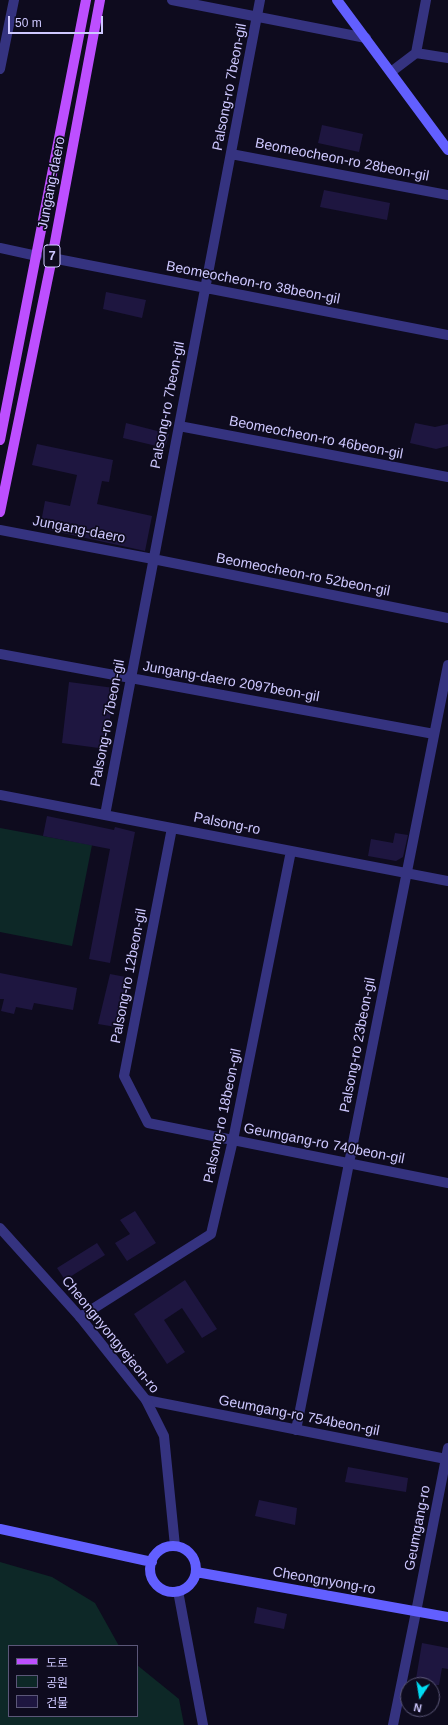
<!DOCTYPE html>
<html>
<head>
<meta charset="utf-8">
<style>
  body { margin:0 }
  #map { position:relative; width:448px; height:1725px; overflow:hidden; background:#0e0b1e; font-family:Arial,"Noto Sans KR",sans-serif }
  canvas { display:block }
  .legend { position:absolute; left:8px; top:1645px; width:130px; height:72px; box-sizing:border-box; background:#0e0b1e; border:1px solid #5b5778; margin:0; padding:5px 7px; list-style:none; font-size:12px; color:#cec8ff }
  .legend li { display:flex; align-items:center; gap:8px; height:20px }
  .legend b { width:20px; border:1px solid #5b5778 }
  .north { position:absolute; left:400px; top:1677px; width:40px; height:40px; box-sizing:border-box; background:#0e0b1e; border:1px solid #5b5778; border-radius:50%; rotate:192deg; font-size:11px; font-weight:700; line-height:16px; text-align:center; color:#cec8ff }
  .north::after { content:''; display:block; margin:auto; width:14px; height:18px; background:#00dbf3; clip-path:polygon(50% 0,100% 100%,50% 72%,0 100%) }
  .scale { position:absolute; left:8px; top:16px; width:95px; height:18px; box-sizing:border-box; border:2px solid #cec8ff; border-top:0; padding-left:5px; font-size:12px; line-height:14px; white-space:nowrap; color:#cec8ff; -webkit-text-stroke:3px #0e0b1e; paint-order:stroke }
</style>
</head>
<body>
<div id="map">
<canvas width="448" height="1725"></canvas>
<ul class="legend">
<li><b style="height:5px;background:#bd4fff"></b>도로</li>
<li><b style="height:11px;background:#0d2827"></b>공원</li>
<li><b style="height:11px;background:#1e1640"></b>건물</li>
</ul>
<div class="north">N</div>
<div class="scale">50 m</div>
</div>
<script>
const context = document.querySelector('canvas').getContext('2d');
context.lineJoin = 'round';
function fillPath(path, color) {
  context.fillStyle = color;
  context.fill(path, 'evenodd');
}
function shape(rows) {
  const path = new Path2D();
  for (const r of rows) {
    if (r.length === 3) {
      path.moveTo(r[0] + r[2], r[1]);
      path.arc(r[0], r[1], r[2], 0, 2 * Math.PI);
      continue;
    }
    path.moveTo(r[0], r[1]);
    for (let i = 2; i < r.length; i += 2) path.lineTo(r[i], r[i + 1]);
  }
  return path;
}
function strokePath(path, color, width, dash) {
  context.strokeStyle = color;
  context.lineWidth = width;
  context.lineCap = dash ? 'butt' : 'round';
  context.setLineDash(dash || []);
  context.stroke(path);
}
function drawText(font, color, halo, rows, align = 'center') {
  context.font = font + ' Arial,sans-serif';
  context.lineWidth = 3.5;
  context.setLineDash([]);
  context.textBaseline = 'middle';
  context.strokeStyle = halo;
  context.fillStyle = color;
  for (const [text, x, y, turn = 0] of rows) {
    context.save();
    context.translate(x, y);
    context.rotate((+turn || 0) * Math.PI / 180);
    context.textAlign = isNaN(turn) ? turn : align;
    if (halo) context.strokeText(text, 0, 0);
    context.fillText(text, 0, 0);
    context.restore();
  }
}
const green = shape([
  [0,828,92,845,72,946,0,932],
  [0,1562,52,1577,95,1603,119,1646,9,1646,9,1716,137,1716,137,1665,179,1699,184,1725,0,1725]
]);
const building = shape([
  [322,125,363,134,359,152,318,143],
  [324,190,390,203,387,220,320,207],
  [106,292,146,300,142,318,103,309],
  [126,423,169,434,165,448,123,438],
  [415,423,435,427,448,424,448,446,436,449,410,443],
  [37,444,113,460,109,482,102,481,97,504,152,516,145,551,40,528,45,501,70,506,77,475,32,465],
  [69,682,114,688,106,749,62,743],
  [47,816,114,830,115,827,135,832,110,963,89,959,110,849,43,836],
  [395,833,408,835,403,857,396,861,368,856,371,839,393,843],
  [0,973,77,988,73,1010,34,1003,32,1010,16,1007,14,1014,1,1011,4,999,0,999],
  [110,974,131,978,122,1028,98,1024],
  [135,1211,156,1243,127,1261,115,1243,130,1234,120,1220],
  [97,1243,105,1255,65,1280,57,1268],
  [185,1280,217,1329,202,1338,182,1308,164,1320,185,1352,167,1364,134,1314],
  [348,1467,408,1478,406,1492,345,1482],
  [259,1500,297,1508,295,1525,255,1516],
  [257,1607,287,1614,284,1629,254,1623],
  [422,1643,448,1648,448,1669,442,1668,439,1685,415,1685]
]);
const minor = shape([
  [172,0,366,38],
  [416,53,448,58],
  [0,69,14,0],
  [391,72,416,53,426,0],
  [231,154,448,195],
  [0,248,37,256],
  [52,258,448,335],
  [179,426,448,477],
  [0,530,153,559,448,618],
  [0,654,434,734],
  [0,795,448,881],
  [105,815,260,0],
  [172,828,124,1076,148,1123,448,1183],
  [80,1317,211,1234,233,1140,291,851],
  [146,1400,446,1459],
  [296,1430,448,665],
  [393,1725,416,1612]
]);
const tertiary = shape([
  [0,1228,80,1317,146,1400,164,1436,175,1546],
  [178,1591,203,1725],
  [416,1612,448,1448]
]);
const secondary = shape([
  [337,0,448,150],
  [0,1529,152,1562],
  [173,1569,23],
  [196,1572,448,1617]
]);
const primary = shape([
  [0,440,86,0],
  [0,512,52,258,100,0]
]);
const shields = [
  [52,256,16]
];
const shieldNames = [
  ["7",52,256]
];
const streetNames = [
  ["Palsong-ro 7beon-gil",230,87,-79],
  ["Beomeocheon-ro 28beon-gil",342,160,11],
  ["Jungang-daero",52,183,-79],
  ["Beomeocheon-ro 38beon-gil",253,283,11],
  ["Palsong-ro 7beon-gil",168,405,-79],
  ["Beomeocheon-ro 46beon-gil",316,438,11],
  ["Jungang-daero",79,530,11],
  ["Beomeocheon-ro 52beon-gil",303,575,11],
  ["Jungang-daero 2097beon-gil",231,682,10],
  ["Palsong-ro 7beon-gil",108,723,-79],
  ["Palsong-ro",227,824,11],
  ["Palsong-ro 12beon-gil",129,976,-79],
  ["Palsong-ro 23beon-gil",358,1045,-79],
  ["Palsong-ro 18beon-gil",223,1116,-78],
  ["Geumgang-ro 740beon-gil",324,1144,11],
  ["Cheongnyongyejeon-ro",110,1335,51],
  ["Geumgang-ro 754beon-gil",299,1416,11],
  ["Geumgang-ro",418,1528,-79],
  ["Cheongnyong-ro",324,1581,10]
];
fillPath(green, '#0d2827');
fillPath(building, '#1e1640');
strokePath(minor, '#353380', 10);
strokePath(tertiary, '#353380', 10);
strokePath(secondary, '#625fff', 10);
strokePath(primary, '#bd4fff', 10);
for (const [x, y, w] of shields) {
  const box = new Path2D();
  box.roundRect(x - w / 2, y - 11, w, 22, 3);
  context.fillStyle = '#0e0b1e';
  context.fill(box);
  strokePath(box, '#cec8ff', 1);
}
drawText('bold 13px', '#cec8ff', null, shieldNames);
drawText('14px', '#cec8ff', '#0e0b1e', streetNames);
</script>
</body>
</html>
